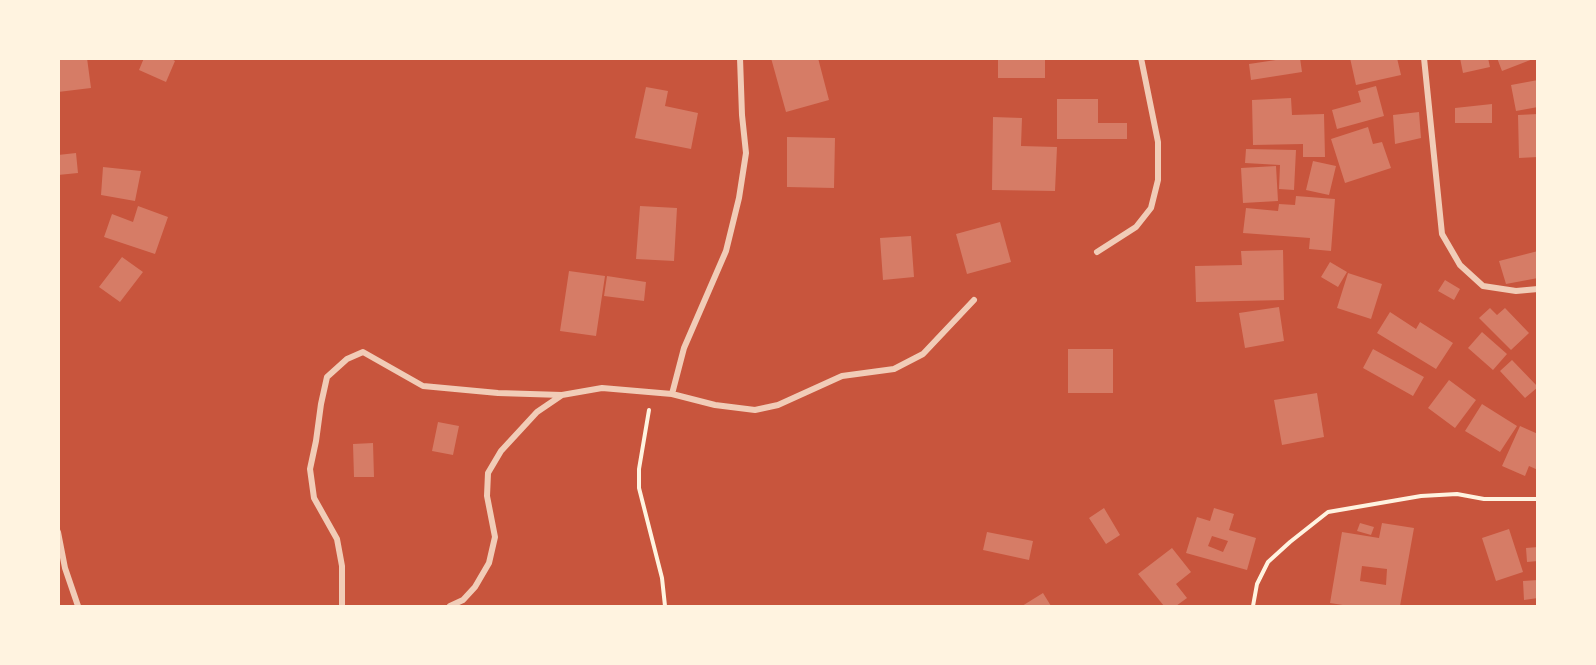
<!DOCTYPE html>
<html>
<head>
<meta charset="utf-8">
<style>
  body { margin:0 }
  #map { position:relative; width:1596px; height:665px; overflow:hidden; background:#c8553d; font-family:Manrope,sans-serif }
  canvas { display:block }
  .frame { position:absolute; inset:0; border:60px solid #fff3e0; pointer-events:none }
</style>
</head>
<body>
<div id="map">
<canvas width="1596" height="665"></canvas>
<div class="frame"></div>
</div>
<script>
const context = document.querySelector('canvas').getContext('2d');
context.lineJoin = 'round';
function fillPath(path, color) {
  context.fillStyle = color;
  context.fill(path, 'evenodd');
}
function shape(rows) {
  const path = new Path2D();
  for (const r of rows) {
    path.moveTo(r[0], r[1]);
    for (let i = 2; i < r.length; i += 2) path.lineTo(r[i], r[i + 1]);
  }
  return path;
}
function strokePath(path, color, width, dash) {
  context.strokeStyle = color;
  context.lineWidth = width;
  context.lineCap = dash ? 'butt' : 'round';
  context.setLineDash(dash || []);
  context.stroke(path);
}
const building = shape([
  [58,58,87,58,91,88,58,92],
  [144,58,170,58,175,61,166,82,139,70],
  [771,58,818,58,829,100,786,112],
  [998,58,1045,58,1045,78,998,78],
  [1289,58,1300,58,1302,72,1251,80,1249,64],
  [1350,58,1397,58,1401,75,1356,85],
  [1460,58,1488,58,1490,67,1463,73],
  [1497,58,1533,58,1533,59,1502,71],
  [1538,80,1538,107,1516,111,1511,85],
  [1376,86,1384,116,1337,129,1332,110,1361,102,1358,91],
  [646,87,668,91,665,106,698,113,691,149,635,138],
  [1291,98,1292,115,1324,114,1325,157,1303,157,1303,144,1253,145,1252,100],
  [1057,99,1098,99,1098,123,1127,123,1127,139,1057,139],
  [1492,104,1492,123,1455,123,1455,108],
  [1419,112,1421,138,1395,144,1393,115],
  [1538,114,1538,157,1519,158,1518,115],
  [993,117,1022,118,1021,146,1057,147,1055,191,992,190],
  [1368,127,1373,144,1382,142,1391,168,1345,183,1331,139],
  [787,137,835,138,834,188,787,187],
  [1246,149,1296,150,1294,190,1279,189,1280,165,1245,163],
  [76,153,78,173,58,175,58,155],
  [1313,161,1336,166,1329,195,1306,190],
  [1276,166,1278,201,1243,203,1241,168],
  [103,167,141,171,135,201,101,195],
  [1296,196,1335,199,1331,251,1309,249,1310,238,1243,233,1246,208,1278,211,1279,204,1295,205],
  [138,206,168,217,155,254,104,237,112,214,133,222],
  [640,206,677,208,674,261,636,259],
  [1000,222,1011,262,967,274,956,234],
  [911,236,914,277,883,280,880,238],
  [1283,250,1284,300,1196,302,1195,266,1242,265,1241,251],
  [1538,251,1538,278,1506,284,1499,261],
  [122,257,143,272,120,302,99,287],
  [1330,262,1347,272,1338,287,1321,277],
  [569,271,605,276,596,336,560,331],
  [1348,273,1382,284,1371,319,1337,308],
  [607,276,646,282,644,301,604,296],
  [1445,280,1460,289,1454,300,1438,291],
  [1279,307,1284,341,1245,348,1239,313],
  [1490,308,1497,315,1505,308,1529,333,1511,350,1479,318],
  [1390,312,1416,329,1420,322,1453,343,1436,369,1377,333],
  [1482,332,1507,354,1493,370,1468,348],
  [1068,349,1113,349,1113,393,1068,393],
  [1373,349,1424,377,1413,396,1363,368],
  [1512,360,1538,387,1525,398,1500,371],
  [1449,380,1476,400,1455,428,1428,408],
  [1317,393,1324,437,1282,445,1274,400],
  [1482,404,1517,426,1500,452,1465,431],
  [438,422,459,426,453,455,432,451],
  [1520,426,1538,434,1538,470,1529,466,1525,476,1502,466],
  [373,443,374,477,354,477,353,444],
  [1104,508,1120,535,1106,544,1089,518],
  [1214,508,1234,514,1229,530,1256,538,1247,570,1186,553,1197,517,1210,521],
  [1212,536,1228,541,1223,552,1208,546],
  [1360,523,1374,527,1371,535,1357,531],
  [1382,523,1414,528,1400,606,1349,606,1330,603,1342,532,1379,538],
  [1362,566,1387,569,1386,585,1360,581],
  [1509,529,1523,572,1496,581,1482,538],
  [987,532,1033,541,1029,560,983,550],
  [1538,547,1538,561,1527,562,1526,548],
  [1172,548,1191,572,1176,584,1187,598,1176,606,1164,606,1138,574],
  [1538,580,1538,598,1524,600,1523,581],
  [1043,593,1051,606,1022,606]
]);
const path = shape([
  [649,410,639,469,639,488,662,578,665,606],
  [1253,606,1257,584,1268,562,1290,542,1328,512,1421,496,1457,494,1484,499,1538,499]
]);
const minor = shape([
  [1424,58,1442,234,1460,265,1483,286,1516,291,1538,289],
  [1097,252,1136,227,1151,208,1158,180,1158,142,1141,58],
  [672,394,684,348,726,251,739,198,746,153,742,115,740,58],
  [58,532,65,568,78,606],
  [342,606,342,566,337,539,314,498,310,469,316,441,321,404,327,377,347,359,363,352,423,386,498,393,562,395],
  [450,606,463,600,475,587,489,563,495,537,487,496,488,473,501,451,537,412,562,395,602,388,672,394,715,405,755,410,778,405,842,376,894,369,923,354,974,300]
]);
fillPath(building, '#d67c66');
strokePath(path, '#fff3e0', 4);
strokePath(minor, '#f1ccb7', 6);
</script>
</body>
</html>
